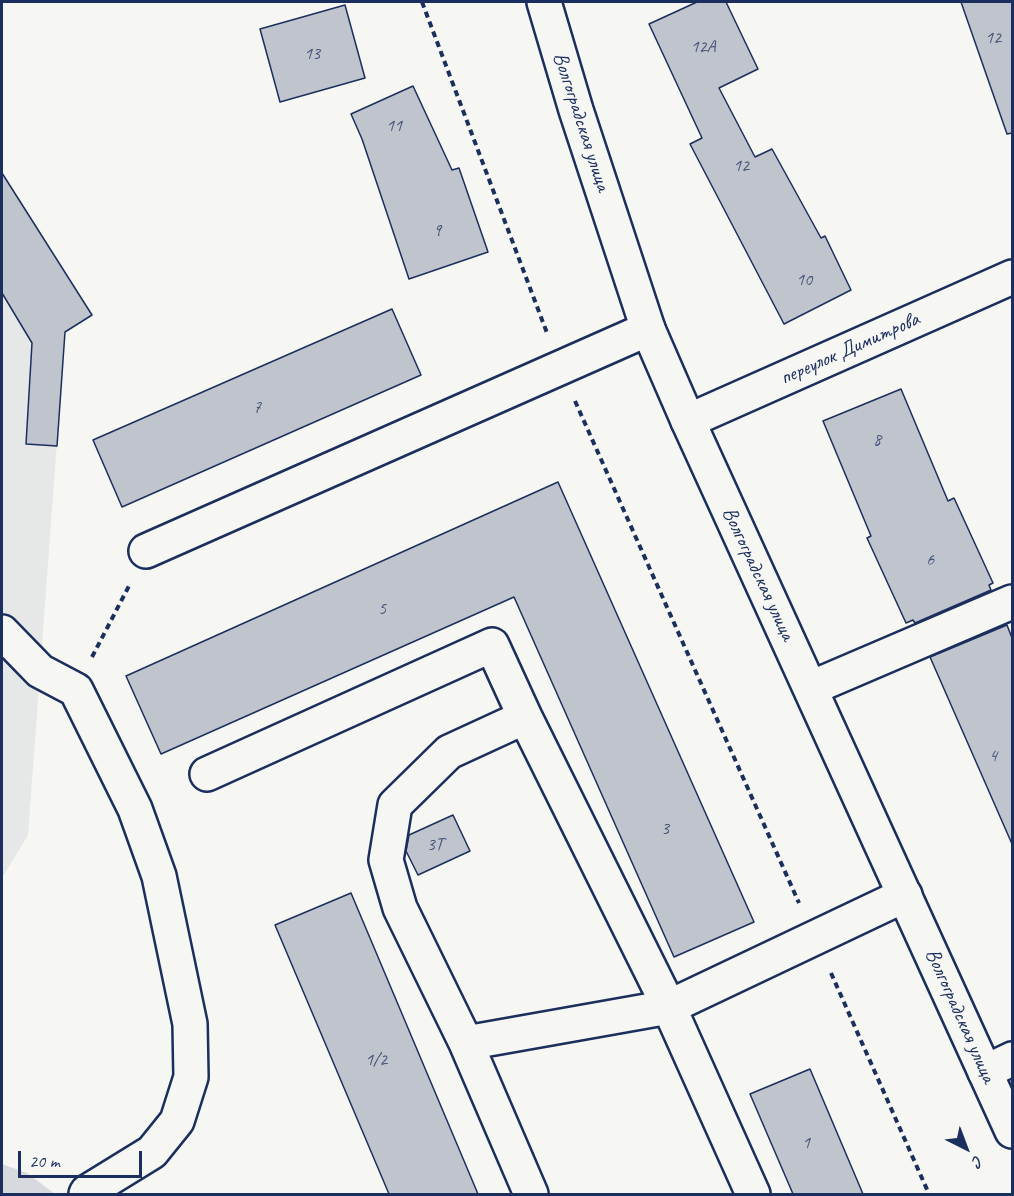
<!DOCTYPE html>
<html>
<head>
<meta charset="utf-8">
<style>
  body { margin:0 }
  #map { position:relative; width:1014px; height:1196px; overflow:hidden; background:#f6f6f2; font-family:Caveat,sans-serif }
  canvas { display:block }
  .frame { position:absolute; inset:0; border:3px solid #1b2f5e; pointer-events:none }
  .north { position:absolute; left:936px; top:1118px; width:60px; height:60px; -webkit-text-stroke:4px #f6f6f2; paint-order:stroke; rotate:138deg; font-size:16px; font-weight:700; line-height:24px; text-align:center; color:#1b2f5e }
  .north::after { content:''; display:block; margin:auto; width:21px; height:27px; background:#1b2f5e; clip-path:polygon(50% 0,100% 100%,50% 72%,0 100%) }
  .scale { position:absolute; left:18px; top:1151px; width:124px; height:27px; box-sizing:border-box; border:3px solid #1b2f5e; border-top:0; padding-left:8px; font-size:18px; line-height:21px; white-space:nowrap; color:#1b2f5e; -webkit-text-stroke:4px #f6f6f2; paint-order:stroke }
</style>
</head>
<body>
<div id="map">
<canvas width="1014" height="1196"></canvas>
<div class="frame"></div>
<div class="north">С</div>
<div class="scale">20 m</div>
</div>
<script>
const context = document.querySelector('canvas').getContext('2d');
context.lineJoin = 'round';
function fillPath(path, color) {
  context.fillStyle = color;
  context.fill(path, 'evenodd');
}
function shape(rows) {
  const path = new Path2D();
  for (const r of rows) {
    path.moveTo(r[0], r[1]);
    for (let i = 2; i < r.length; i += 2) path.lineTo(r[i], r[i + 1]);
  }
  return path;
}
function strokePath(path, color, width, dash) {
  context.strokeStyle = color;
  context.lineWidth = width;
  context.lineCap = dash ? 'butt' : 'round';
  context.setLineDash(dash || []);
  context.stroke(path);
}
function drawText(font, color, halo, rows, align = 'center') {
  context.font = font + ' Caveat,sans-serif';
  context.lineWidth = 4.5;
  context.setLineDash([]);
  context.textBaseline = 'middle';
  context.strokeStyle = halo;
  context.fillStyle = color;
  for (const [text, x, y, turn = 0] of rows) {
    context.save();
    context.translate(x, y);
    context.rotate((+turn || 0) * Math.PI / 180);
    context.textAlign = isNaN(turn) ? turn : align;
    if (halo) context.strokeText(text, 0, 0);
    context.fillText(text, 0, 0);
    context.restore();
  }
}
const built = shape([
  [2,173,92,315,65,332,28,835,2,878]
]);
const green = shape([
  [2,1164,27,1173,55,1194,2,1194]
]);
const building = shape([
  [697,2,726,2,758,69,719,88,755,157,772,149,821,238,825,236,851,290,784,324,690,144,702,138,649,24,697,2],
  [961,2,1012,2,1012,133,1007,134,961,2],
  [345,5,365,78,280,102,260,29,345,5],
  [413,86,452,170,459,168,488,252,409,279,362,139,351,114,413,86],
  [2,173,92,315,65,332,57,446,26,444,32,343,2,293,2,173],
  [392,309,421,375,122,507,93,440,392,309],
  [901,389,948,501,954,498,993,583,989,585,991,590,915,623,913,620,906,623,867,538,871,536,823,421,901,389],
  [558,482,754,922,674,957,514,597,161,754,126,676,558,482],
  [1007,625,1012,638,1012,844,930,657,1007,625],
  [453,815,470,851,418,875,406,851,409,835,453,815],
  [351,893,478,1194,389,1194,275,925,351,893],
  [810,1069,863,1194,793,1194,750,1094,810,1069]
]);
const path = shape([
  [422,2,547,333],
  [575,401,799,903],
  [92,657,130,584],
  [831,973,929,1194]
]);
const minor = shape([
  [688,421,1012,277],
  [146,551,648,329],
  [2,632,40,671,76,690,135,809,159,876,190,1024,191,1077,177,1121,152,1152,87,1192,86,1194],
  [811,688,1012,602],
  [525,717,449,752,395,805,386,860,400,908,466,1043,531,1194],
  [207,774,492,645,525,717,669,1007,753,1194],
  [466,1043,669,1007,905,895],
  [985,1072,1012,1059]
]);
const major = shape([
  [544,2,576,110,648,329,688,421,1012,1131]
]);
const numberNames = [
  ["12",993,38],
  ["12А",703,47],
  ["13",312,54],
  ["11",394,126],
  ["12",741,166],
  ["9",437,231],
  ["10",804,280],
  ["7",257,408],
  ["8",877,440],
  ["6",930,560],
  ["5",382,609],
  ["4",993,756],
  ["3",665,829],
  ["3Т",435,845],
  ["1/2",376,1060],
  ["1",806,1143]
];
const streetNames = [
  ["Волгоградская улица",581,122,72],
  ["переулок Димитрова",850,349,-24],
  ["Волгоградская улица",758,574,65],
  ["Волгоградская улица",960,1016,66]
];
fillPath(built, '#e6e7e7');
fillPath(green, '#d6d9dd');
fillPath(building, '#c0c4cd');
strokePath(building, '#1b2f5e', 1.5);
strokePath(minor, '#1b2f5e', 38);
strokePath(major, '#1b2f5e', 38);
strokePath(path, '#1b2f5e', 4, [6, 4.5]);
strokePath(minor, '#f6f6f2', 33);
strokePath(major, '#f6f6f2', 33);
drawText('18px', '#44547a', null, numberNames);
drawText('21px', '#1b2f5e', '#f6f6f2', streetNames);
</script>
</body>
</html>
